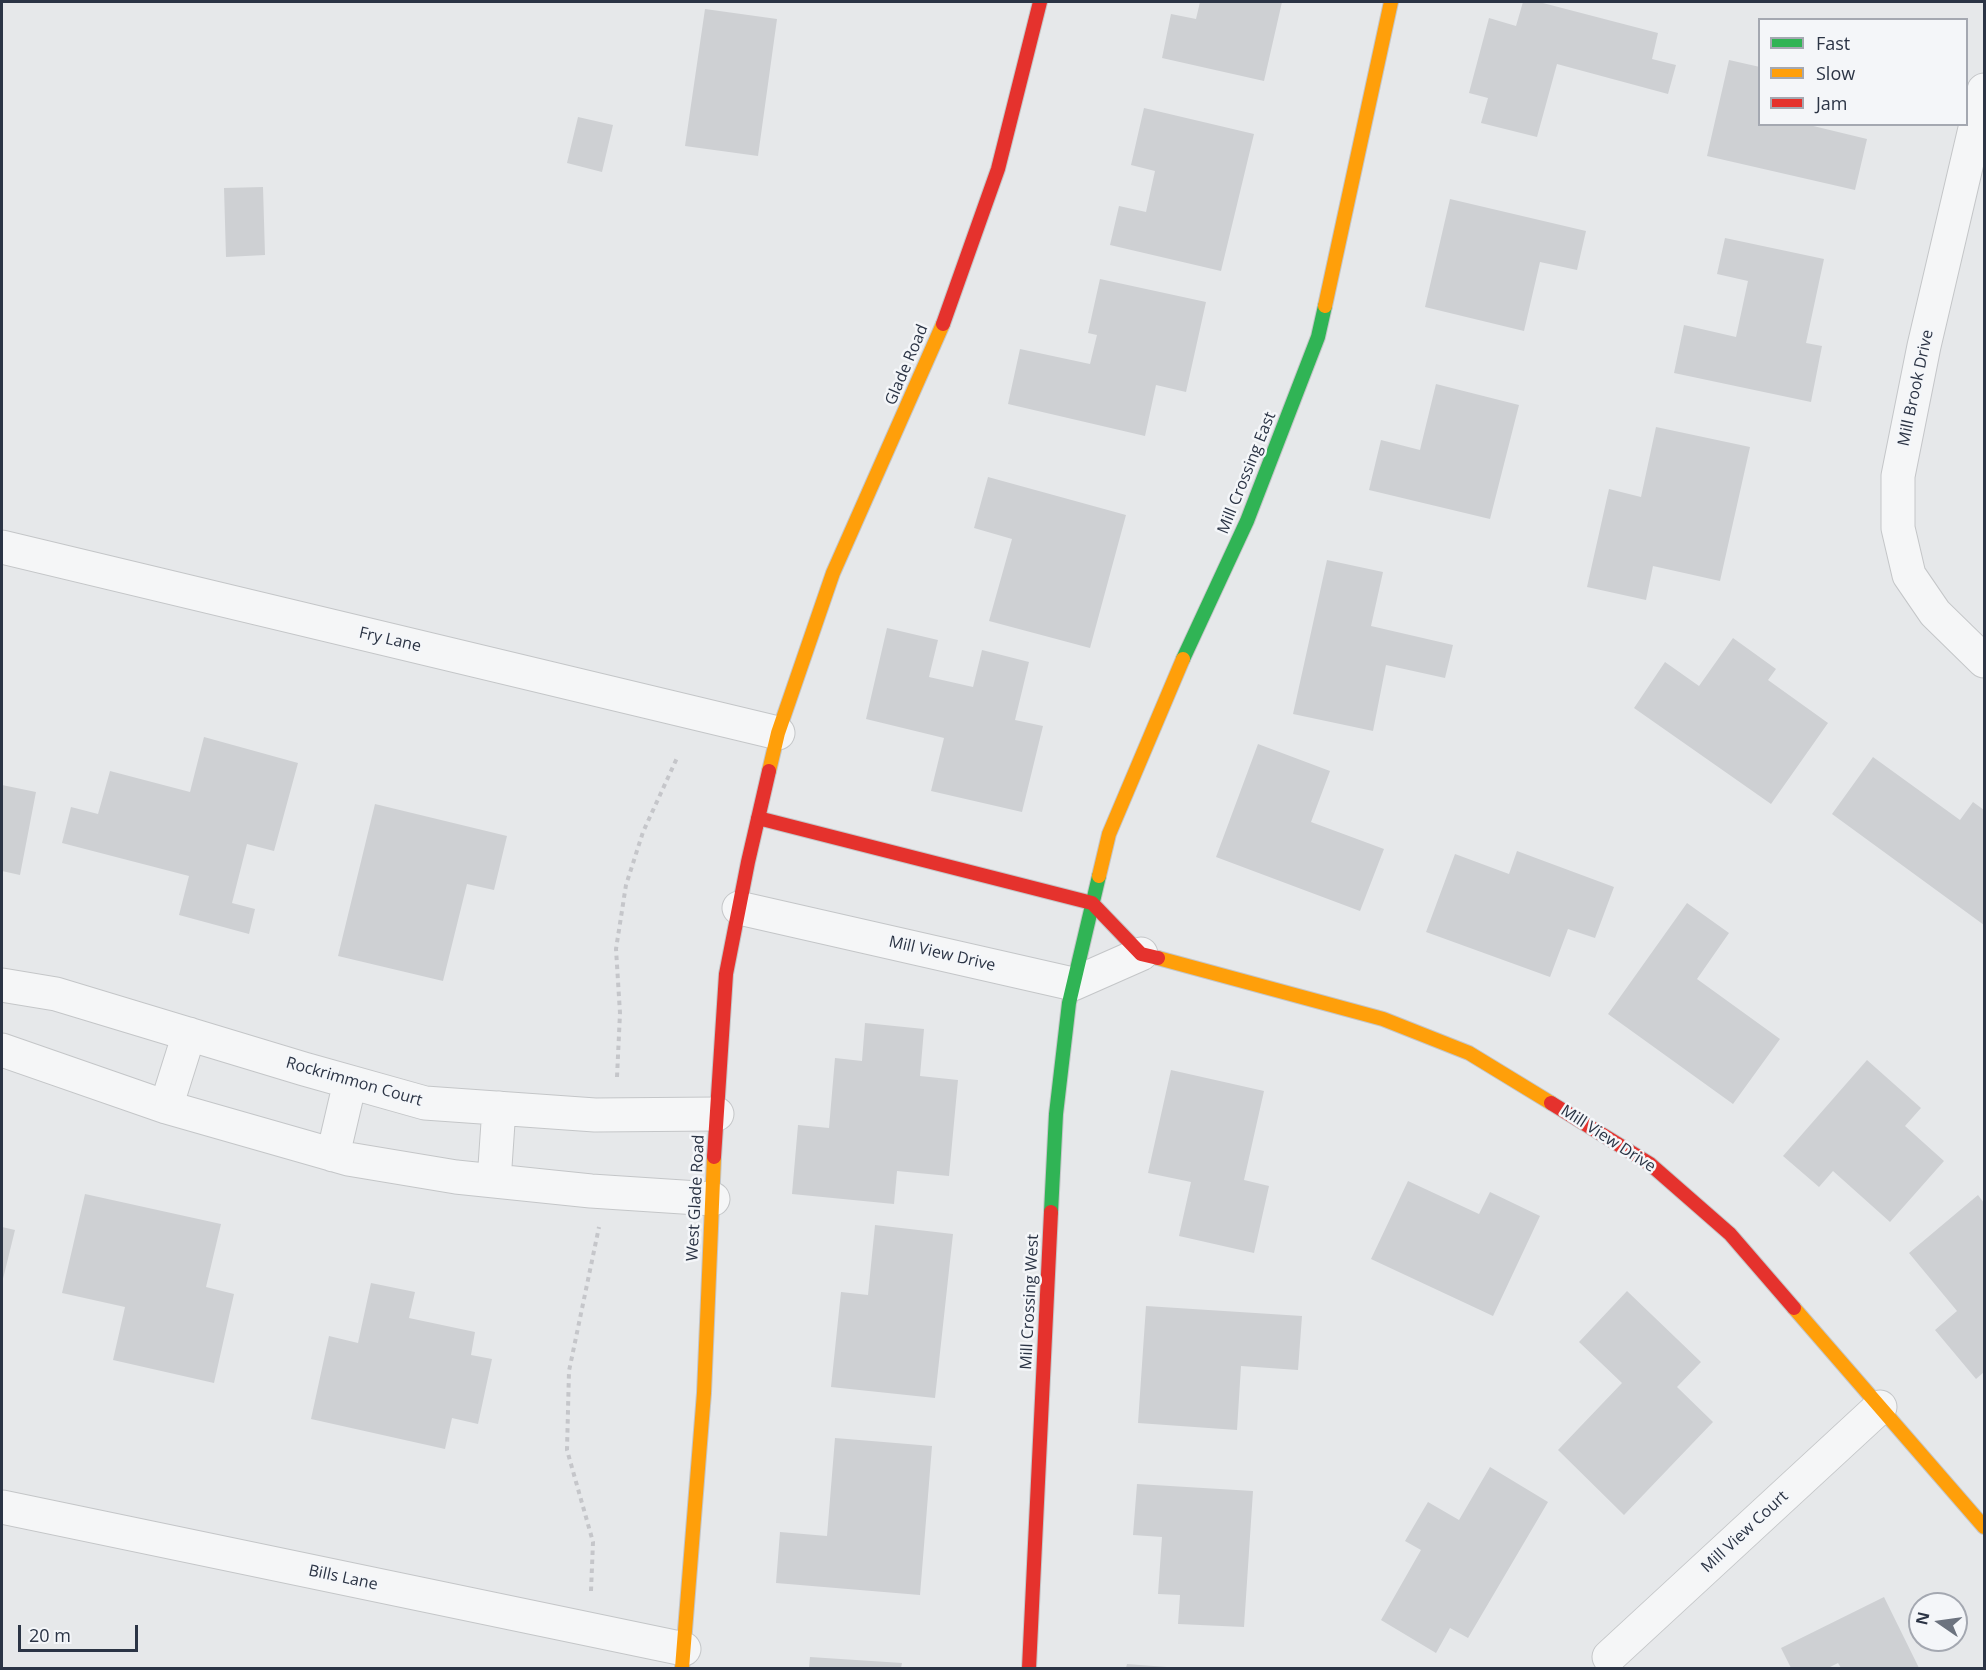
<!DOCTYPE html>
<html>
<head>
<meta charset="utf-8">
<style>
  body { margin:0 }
  #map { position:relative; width:1986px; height:1670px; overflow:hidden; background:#e6e8ea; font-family:"Open Sans",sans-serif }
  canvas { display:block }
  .frame { position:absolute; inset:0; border:3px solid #2b3445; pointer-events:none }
  .legend { position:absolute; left:1758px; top:18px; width:210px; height:108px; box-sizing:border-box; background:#f4f6f9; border:2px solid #a4a8b1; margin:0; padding:8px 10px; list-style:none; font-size:18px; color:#2b3445 }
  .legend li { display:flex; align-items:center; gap:12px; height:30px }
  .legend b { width:30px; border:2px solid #a4a8b1 }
  .north { position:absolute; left:1908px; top:1592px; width:60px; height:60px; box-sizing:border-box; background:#f4f6f9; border:2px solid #a4a8b1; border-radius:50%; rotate:283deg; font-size:16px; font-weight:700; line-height:24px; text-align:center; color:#2b3445 }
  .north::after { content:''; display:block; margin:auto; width:21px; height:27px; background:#6c737f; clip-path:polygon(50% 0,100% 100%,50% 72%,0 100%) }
  .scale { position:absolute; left:18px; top:1625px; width:120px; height:27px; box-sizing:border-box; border:3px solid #2b3445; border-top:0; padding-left:8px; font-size:18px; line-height:21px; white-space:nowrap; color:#2b3445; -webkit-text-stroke:4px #f4f6f9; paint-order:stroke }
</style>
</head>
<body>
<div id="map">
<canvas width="1986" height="1670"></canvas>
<div class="frame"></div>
<ul class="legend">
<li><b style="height:8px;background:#30b455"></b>Fast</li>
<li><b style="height:8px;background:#ff9f0a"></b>Slow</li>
<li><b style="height:8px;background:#e5322d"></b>Jam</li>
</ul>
<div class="north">N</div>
<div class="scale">20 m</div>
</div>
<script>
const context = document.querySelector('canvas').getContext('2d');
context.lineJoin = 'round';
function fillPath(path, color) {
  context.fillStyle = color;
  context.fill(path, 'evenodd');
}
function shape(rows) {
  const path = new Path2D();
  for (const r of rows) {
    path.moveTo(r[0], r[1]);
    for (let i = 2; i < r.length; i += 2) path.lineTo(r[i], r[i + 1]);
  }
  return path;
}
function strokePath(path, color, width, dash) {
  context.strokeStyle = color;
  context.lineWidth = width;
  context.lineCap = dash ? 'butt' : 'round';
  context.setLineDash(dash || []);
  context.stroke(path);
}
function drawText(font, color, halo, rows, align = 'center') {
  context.font = font + ' "Open Sans",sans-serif';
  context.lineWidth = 5;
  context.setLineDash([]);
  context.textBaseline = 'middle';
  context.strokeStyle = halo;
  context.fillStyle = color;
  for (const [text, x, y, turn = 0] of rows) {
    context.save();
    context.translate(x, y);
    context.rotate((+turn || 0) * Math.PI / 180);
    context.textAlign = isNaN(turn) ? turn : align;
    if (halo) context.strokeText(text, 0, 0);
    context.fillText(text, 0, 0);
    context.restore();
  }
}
const building = shape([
  [1200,2,1282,2,1264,81,1162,58,1171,14,1196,19],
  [1523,2,1539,2,1658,33,1652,59,1676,65,1668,94,1557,64,1537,137,1481,123,1488,98,1469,93,1489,18,1516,26],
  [705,9,777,19,758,156,685,146],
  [1729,60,1760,67,1760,124,1805,124,1867,139,1855,190,1707,156],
  [1144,108,1254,134,1221,271,1110,245,1119,206,1146,212,1155,171,1131,165],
  [578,117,613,125,602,172,567,163],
  [263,187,265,255,226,257,224,188],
  [1450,199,1586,231,1577,270,1540,262,1524,331,1425,307],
  [1725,238,1824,259,1806,343,1822,346,1811,402,1674,373,1684,325,1736,337,1748,281,1717,274],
  [1100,279,1206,302,1186,392,1156,385,1145,436,1008,404,1020,349,1090,364,1097,335,1088,333],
  [1436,384,1519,405,1490,519,1369,490,1381,440,1420,450],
  [1656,427,1750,447,1720,581,1653,566,1646,600,1587,587,1609,489,1641,497],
  [988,477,1126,515,1090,648,989,621,1012,539,974,528],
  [1327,560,1383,572,1371,626,1453,645,1445,678,1386,665,1373,731,1293,714],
  [887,628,938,640,929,677,973,687,982,650,1029,662,1015,720,1043,726,1022,812,931,791,944,738,866,719],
  [1733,638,1776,669,1768,680,1828,723,1771,804,1634,708,1665,662,1699,686],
  [204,737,298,763,274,851,247,844,232,903,255,909,249,934,179,915,189,876,62,843,71,807,98,814,110,771,190,792],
  [1258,744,1330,771,1311,822,1384,849,1360,911,1216,857],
  [1873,757,1960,820,1973,802,1984,810,1984,925,1832,814],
  [2,785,36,792,20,875,2,871],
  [375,804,507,836,494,890,467,884,443,981,338,956],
  [1517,851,1614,887,1595,938,1568,929,1550,977,1426,932,1455,854,1509,874],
  [1687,903,1729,933,1697,979,1780,1039,1733,1104,1608,1014],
  [865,1023,924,1029,920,1076,958,1080,949,1176,897,1171,894,1204,792,1194,798,1125,829,1128,835,1058,862,1061],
  [1867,1060,1921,1108,1905,1126,1944,1161,1890,1222,1833,1171,1819,1187,1783,1156],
  [1171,1070,1264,1091,1244,1180,1269,1186,1254,1253,1179,1236,1191,1182,1148,1173],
  [1408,1181,1479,1214,1490,1192,1540,1216,1493,1316,1371,1259],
  [85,1194,221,1224,206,1287,234,1294,214,1383,113,1360,125,1307,62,1293],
  [1978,1195,1984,1203,1984,1372,1976,1379,1935,1330,1957,1311,1909,1253],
  [875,1225,953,1234,935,1398,831,1387,841,1292,868,1295],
  [2,1227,15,1230,2,1283],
  [371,1283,415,1292,409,1318,475,1332,471,1355,492,1359,478,1424,452,1418,445,1449,311,1419,329,1336,358,1343],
  [1627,1291,1701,1362,1677,1387,1713,1422,1624,1515,1558,1450,1622,1383,1579,1342],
  [1146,1306,1302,1316,1298,1370,1241,1366,1237,1430,1138,1423],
  [835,1438,932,1446,920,1595,776,1583,780,1532,827,1536],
  [1490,1467,1548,1502,1468,1638,1450,1628,1436,1653,1381,1620,1421,1550,1405,1541,1428,1502,1459,1520],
  [1137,1484,1253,1491,1244,1627,1178,1624,1180,1595,1158,1594,1162,1537,1133,1535],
  [1884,1597,1919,1668,1841,1668,1838,1663,1828,1668,1791,1668,1781,1648],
  [810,1657,902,1663,901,1668,809,1668],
  [1127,1664,1167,1667,1167,1668,1126,1668]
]);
const path = shape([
  [617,1077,620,1013,616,949,626,885,643,832,677,758],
  [591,1591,593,1542,567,1450,569,1371,599,1227]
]);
const street = shape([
  [1984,90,1924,346,1898,476,1898,528,1909,575,1935,613,1984,661],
  [2,547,778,733],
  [739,908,1073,984,1141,954],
  [2,985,56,994,304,1069,425,1103,595,1115,717,1114],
  [2,1050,166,1107,348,1159,456,1177,591,1191,713,1199],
  [166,1107,189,1034],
  [333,1155,350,1082],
  [494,1181,499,1108],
  [2,1507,684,1649],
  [1609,1657,1880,1407]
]);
const fast = shape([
  [1183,659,1247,521,1318,337,1325,306],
  [1051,1212,1056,1114,1069,1003,1099,876]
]);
const slow = shape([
  [1325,306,1391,2],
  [769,771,778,733,833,573,943,324],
  [1099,876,1109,834,1183,659],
  [1158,958,1383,1019,1469,1053,1551,1103],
  [1794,1308,1984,1527],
  [682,1668,704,1393,714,1157]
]);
const jam = shape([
  [943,324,998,169,1040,2],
  [758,818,1092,903,1141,954,1158,958],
  [1551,1103,1650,1164,1730,1234,1794,1308],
  [714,1157,726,974,748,862,769,771],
  [1029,1668,1051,1212]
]);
const streetNames = [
  ["Glade Road",907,365,-67],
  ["Mill Brook Drive",1916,388,-78],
  ["Mill Crossing East",1247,473,-68],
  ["Fry Lane",390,640,13],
  ["Mill View Drive",942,954,13],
  ["Rockrimmon Court",354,1082,16],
  ["Mill View Drive",1608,1139,33],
  ["West Glade Road",696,1198,-87],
  ["Mill Crossing West",1030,1302,-87],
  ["Mill View Court",1745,1532,-43],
  ["Bills Lane",343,1578,12]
];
fillPath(building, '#ced0d3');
strokePath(street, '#c4c6c8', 35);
strokePath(fast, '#c4c6c8', 16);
strokePath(slow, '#c4c6c8', 16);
strokePath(jam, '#c4c6c8', 16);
strokePath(path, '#c5c6ca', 4, [4.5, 4.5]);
strokePath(street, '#f5f6f7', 33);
strokePath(fast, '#30b455', 14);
strokePath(slow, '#ff9f0a', 14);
strokePath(jam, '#e5322d', 14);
drawText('16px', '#2b3445', '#f4f6f9', streetNames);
</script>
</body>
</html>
